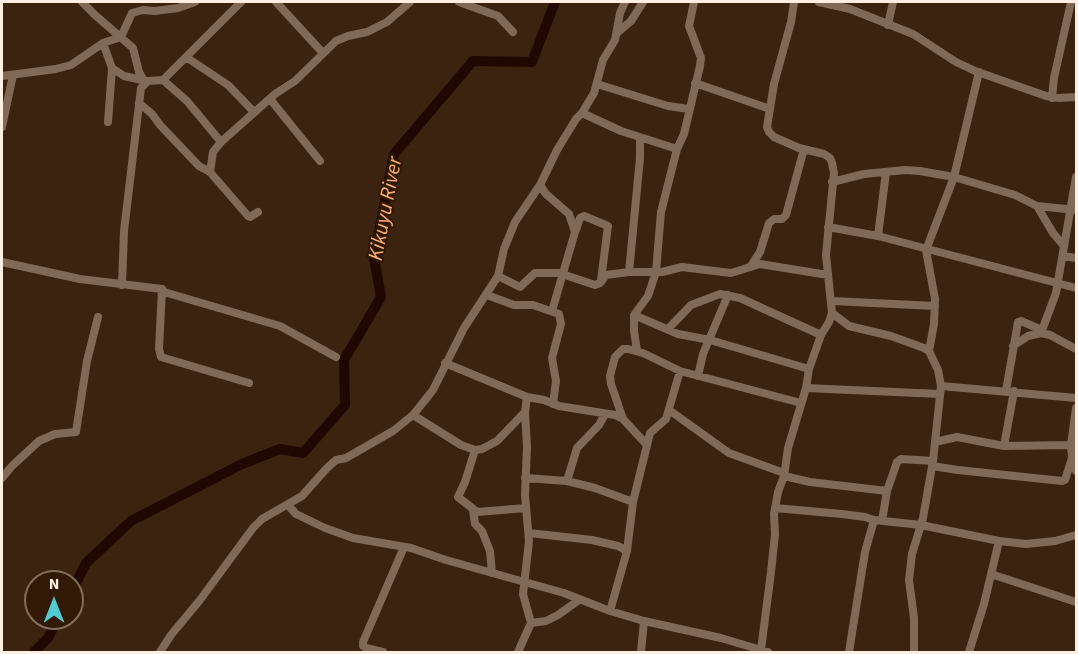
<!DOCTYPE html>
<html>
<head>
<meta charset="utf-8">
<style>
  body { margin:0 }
  #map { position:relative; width:1078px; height:654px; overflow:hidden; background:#3c230f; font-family:"Source Sans 3",sans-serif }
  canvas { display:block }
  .frame { position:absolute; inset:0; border:3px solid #ffeee2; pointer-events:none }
  .north { position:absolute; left:24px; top:570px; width:60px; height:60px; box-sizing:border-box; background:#311906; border:2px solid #836e5e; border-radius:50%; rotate:0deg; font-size:16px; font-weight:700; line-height:24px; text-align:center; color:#ffeee2 }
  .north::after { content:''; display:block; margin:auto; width:21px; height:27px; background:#51ccd4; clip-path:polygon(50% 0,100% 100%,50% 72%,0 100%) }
</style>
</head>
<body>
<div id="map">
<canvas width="1078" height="654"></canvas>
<div class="frame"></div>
<div class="north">N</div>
</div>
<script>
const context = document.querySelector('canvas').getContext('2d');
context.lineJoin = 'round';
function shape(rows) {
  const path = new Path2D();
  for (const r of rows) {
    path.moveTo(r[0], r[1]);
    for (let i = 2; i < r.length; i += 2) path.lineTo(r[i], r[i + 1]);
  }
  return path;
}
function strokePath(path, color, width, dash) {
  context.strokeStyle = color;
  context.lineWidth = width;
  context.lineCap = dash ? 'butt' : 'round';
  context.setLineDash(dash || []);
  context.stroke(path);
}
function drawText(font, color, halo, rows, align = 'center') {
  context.font = font + ' "Source Sans 3",sans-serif';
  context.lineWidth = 4.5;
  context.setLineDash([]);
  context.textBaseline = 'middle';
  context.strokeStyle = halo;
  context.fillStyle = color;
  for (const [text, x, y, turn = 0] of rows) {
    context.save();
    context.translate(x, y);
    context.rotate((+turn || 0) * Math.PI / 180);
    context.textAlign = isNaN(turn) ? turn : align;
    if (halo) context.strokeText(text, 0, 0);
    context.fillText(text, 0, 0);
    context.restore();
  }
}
const river = shape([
  [72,591,86,563,131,521,242,464,280,449,303,453,345,405,344,360,381,297,374,258,394,154,473,61,532,62,555,2],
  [34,652,48,638,58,618]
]);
const minor = shape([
  [82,2,95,15,133,48,139,72,145,83],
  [276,2,323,53],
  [459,2,498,16,513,32],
  [819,2,850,9,913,34,956,62,975,71,1046,96,1059,98,1076,97],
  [888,25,893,2],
  [617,33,631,21,643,2],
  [103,43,112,68,108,122],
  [186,57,228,85,254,112],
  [112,68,124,76,142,80],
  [2,76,56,69,71,65,103,43,121,37,132,13,143,10,155,11,178,8,195,2],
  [163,80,187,101,221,142],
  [695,83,770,109],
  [597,84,668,106,689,109],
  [1052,98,1054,78,1071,2],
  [270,99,320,161],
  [139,103,152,114,160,125,199,166,210,172,248,216,250,217,258,212],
  [582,113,621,131,677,149],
  [2,127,13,75],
  [210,172,213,152,221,142,275,94,295,81,336,41,348,36,367,32,387,22,410,2],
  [832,182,864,174,905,170,920,171,954,177,1015,195,1037,206,1053,233,1064,246],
  [540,185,546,194,569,214,575,232,552,311],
  [1037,206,1076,210],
  [828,227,878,236,1076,288],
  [576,230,580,218,584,216,608,226,601,280],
  [878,236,886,172],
  [1063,256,1076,258],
  [2,262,80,279,162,289,164,292,280,326,336,357],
  [751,266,760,252,769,223,774,219,782,219,786,215,804,149],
  [629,272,640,158,640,138],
  [498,276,520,287,535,273,559,273,595,285,600,283,606,275,629,272,662,272,682,267,731,273,760,264,828,275],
  [122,285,124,231,141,88,148,81,163,80,241,2],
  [162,289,159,349,161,357,249,383],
  [487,295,514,305,533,305,559,314,561,324,552,358,556,381,553,404],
  [832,301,935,306],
  [832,313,849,326,891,336,924,348,929,351,938,370,941,386,933,461,923,518,912,554,909,580,914,618,914,652],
  [634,315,678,334,710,340,809,369],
  [668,329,691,305,720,294,740,298,821,335],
  [1041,333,1056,293,1076,177],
  [1013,346,1028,336,1041,333,1050,335,1076,349],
  [637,351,634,331,634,315,648,296,656,272,661,212,677,149,684,134,700,66,701,58,689,26,694,2],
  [929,351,934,324,935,299,926,250,954,177,979,72],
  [445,363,527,397,544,400,559,406,615,415,623,419,647,445],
  [698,376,703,354,728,295],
  [941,386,1076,398],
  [806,388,940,394],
  [1006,391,1018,322,1021,321,1042,330],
  [1076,408,1071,445,1072,458,1076,471],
  [669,410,729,453,784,473],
  [413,415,461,445,475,450,482,449,497,441,525,412],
  [623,419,611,384,610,376,615,357,623,349,628,349,643,353,680,371,801,403],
  [935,442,957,437,1004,446,1071,445],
  [1004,446,1014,391],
  [475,450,465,482,458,497,477,512,526,508],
  [932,466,958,470,1062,481,1065,480,1072,458],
  [784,476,810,482,887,491],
  [2,478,12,466,39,441,55,434,76,432,87,361,98,317],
  [525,478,567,481,595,488,633,502],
  [567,481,577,448,599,425,605,414],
  [288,505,296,514,325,528,353,538,411,548,446,560,564,593,610,611,644,621,721,638,768,652],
  [775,508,842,514,865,517,874,520,921,525,999,541,1026,544,1055,541,1076,535],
  [473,510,475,524,482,531,490,551,492,573],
  [882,521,887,491,897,462,901,459,933,461],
  [529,533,592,540,618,546,627,551],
  [991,574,1076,602],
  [610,611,627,551,633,502,650,433,666,419,680,371],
  [531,623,546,621,558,615,579,600],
  [761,650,771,572,775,534,774,514,778,492,784,476,788,448,806,388,809,369,821,335,829,322,832,313,826,255,834,173,832,163,830,158,824,154,799,148,774,137,769,132,767,127,774,84,791,22,794,2],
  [160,652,171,635,200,600,253,528,262,519,302,496,327,468,336,460,346,458,393,431,413,415,433,390,464,328,498,276,504,249,515,222,540,185,557,150,576,119,582,113,594,93,603,60,615,40,620,13,625,2],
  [383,652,366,648,363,646,363,642,404,547],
  [518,652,531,623,523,594,529,541,525,495,527,447,525,412,527,397],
  [641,652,644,621],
  [849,652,865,552,874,520],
  [969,652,984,604,999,541]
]);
const waterNames = [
  ["Kikuyu River",387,209,-79]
];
strokePath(river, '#200800', 10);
strokePath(minor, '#816958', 8);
drawText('italic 21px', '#feb073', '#311906', waterNames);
</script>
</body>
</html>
